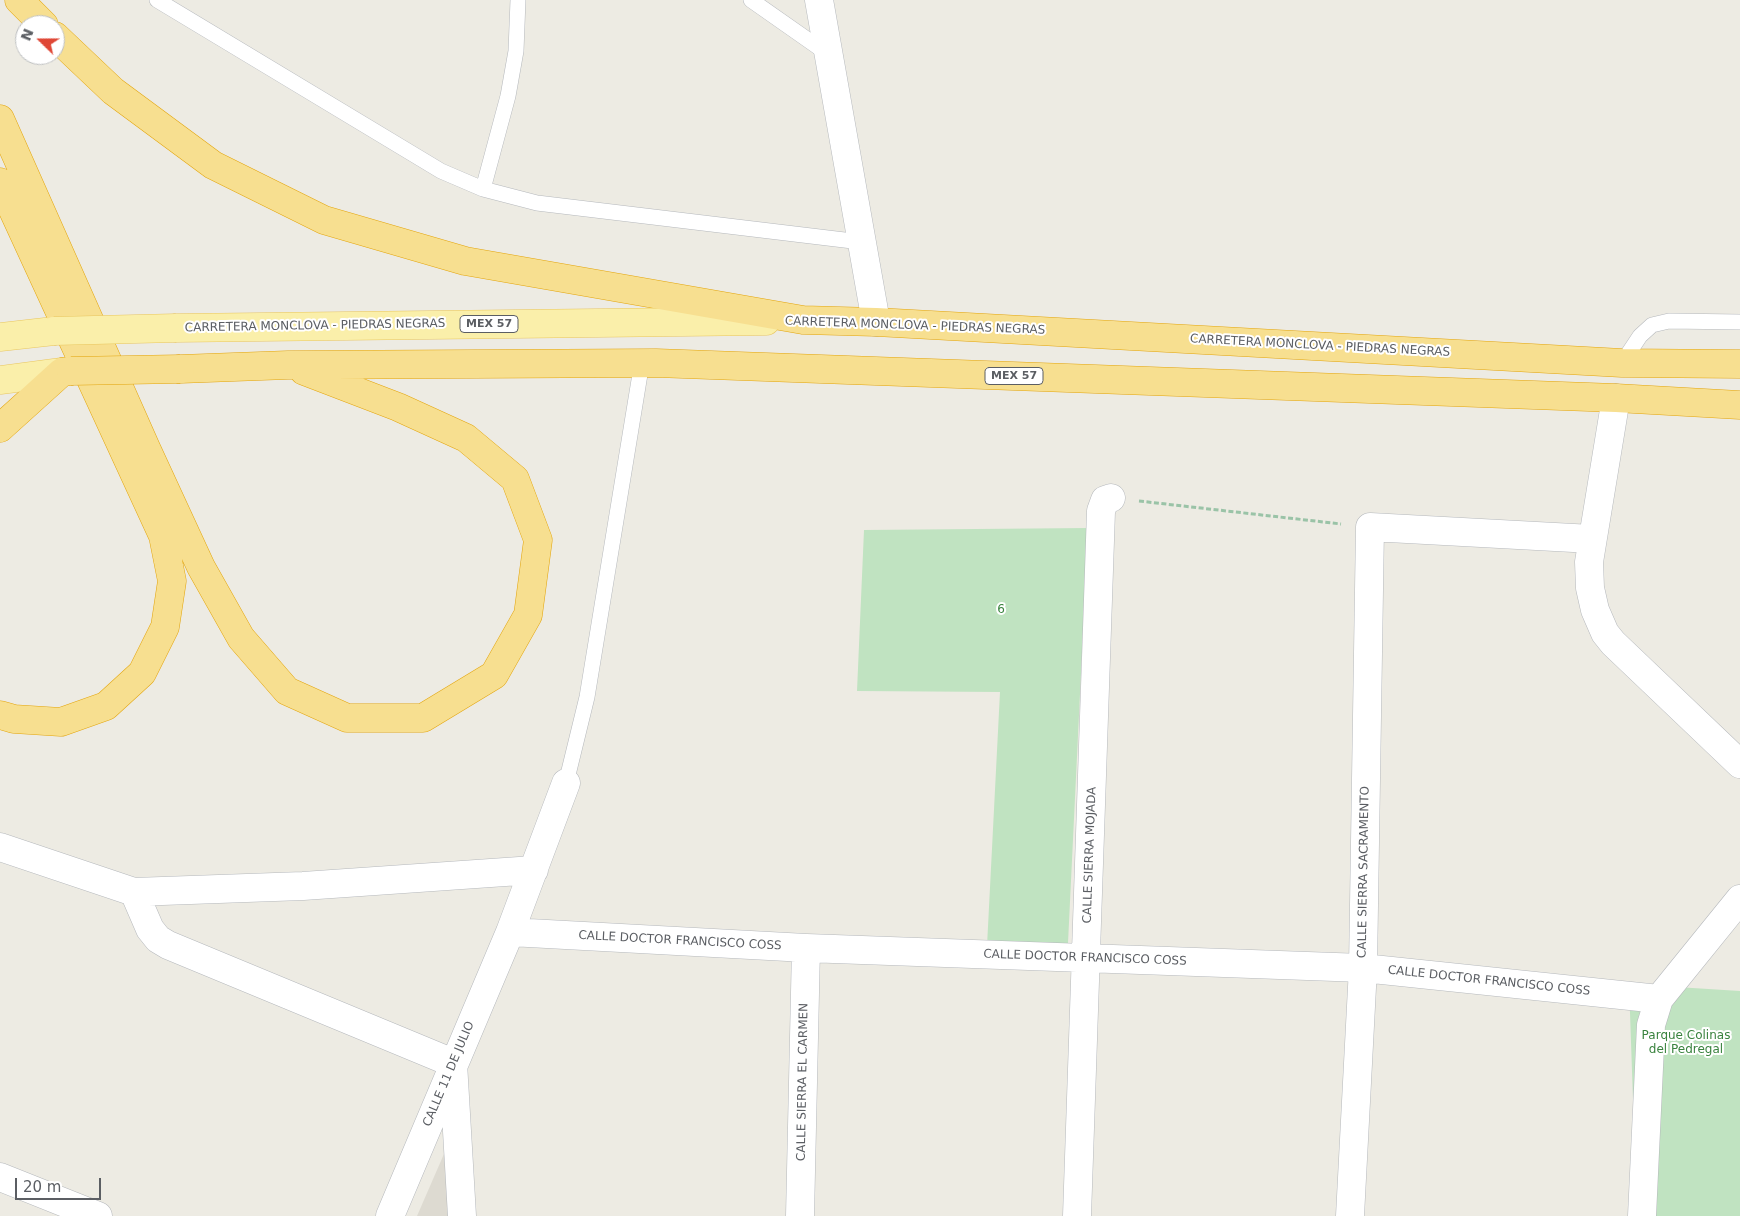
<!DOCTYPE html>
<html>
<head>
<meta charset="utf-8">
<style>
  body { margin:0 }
  #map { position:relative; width:1740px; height:1216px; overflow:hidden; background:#edebe3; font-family:"DejaVu Sans",sans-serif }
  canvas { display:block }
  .north { position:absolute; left:15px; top:15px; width:50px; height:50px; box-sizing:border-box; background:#fff; border:1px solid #bdbfc1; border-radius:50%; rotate:292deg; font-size:14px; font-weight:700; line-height:20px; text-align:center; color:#5b5e63 }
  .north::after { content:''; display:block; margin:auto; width:18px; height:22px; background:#df4736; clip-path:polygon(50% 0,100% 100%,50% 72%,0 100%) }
  .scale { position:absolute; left:15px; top:1178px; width:86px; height:22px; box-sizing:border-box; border:2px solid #5b5e63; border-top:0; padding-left:6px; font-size:15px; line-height:18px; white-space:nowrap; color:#5b5e63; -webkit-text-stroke:4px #fff; paint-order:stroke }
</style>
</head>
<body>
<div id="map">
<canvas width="1740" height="1216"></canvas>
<div class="north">N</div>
<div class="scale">20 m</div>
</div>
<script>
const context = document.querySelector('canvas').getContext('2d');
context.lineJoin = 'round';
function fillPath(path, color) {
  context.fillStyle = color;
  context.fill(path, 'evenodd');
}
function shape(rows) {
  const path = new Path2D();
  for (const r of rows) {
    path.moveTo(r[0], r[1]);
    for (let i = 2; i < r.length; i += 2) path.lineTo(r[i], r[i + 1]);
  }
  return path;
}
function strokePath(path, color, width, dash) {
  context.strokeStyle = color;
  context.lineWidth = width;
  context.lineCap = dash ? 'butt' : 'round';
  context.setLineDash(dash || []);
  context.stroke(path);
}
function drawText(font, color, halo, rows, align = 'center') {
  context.font = font + ' "DejaVu Sans",sans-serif';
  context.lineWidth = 4;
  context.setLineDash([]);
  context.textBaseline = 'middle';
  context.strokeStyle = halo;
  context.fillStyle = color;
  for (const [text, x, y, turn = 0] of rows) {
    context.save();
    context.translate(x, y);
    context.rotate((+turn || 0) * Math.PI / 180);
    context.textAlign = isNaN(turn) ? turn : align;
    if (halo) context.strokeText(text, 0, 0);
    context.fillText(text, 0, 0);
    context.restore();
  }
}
const education = shape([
  [447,1147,449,1216,417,1216]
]);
const green = shape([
  [1088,528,1068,943,987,946,1000,692,857,691,864,530],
  [1629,984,1740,991,1740,1216,1637,1216]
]);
const path = shape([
  [1139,501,1341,524]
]);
const lane = shape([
  [157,0,441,171,483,189,537,203,861,242],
  [751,0,828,54],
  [483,189,508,96,516,51,518,0],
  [1622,363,1640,336,1652,325,1669,321,1740,322],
  [566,783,587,697,642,362]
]);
const street = shape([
  [819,0,876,322],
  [1616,398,1589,562,1590,588,1595,610,1605,633,1613,643,1740,764],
  [0,847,134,892,303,886,534,870],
  [134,892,150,929,158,939,168,945,453,1063,462,1216],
  [510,932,806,948,1363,968,1659,999],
  [0,1177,98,1216],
  [390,1216,510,932,566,783],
  [800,1216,806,948],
  [1077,1216,1101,511,1105,500,1111,498],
  [1350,1216,1363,968,1370,527,1592,539],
  [1642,1216,1651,1025,1659,999,1740,899]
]);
const primary = shape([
  [176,328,766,321],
  [0,337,54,331],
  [0,380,62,372]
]);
const highway = shape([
  [19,0,44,25],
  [55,36,113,91,213,165,324,220,465,261,803,320,876,322,1622,363,1740,364],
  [0,119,146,448,201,567,241,638,287,691,347,718,423,718,494,675,528,615,538,540,515,479,466,438,398,407,304,371],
  [0,182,163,536,172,581,165,627,142,673,106,706,61,722,14,719,0,715],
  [180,369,288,365,656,363,1616,398,1740,405],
  [0,428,62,372,71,371]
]);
const primaryBridge = shape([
  [54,331,176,328]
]);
const highwayBridge = shape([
  [71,371,180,369]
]);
const shields = [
  [489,324,58],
  [1014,376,58]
];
const shieldNames = [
  ["MEX 57",489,324],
  ["MEX 57",1014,376]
];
const streetNames = [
  ["CARRETERA MONCLOVA - PIEDRAS NEGRAS",315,326,-1],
  ["CARRETERA MONCLOVA - PIEDRAS NEGRAS",915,326,2],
  ["CARRETERA MONCLOVA - PIEDRAS NEGRAS",1320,346,3],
  ["CALLE SIERRA MOJADA",1090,855,-88],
  ["CALLE SIERRA SACRAMENTO",1364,872,-89],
  ["CALLE DOCTOR FRANCISCO COSS",680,941,3],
  ["CALLE DOCTOR FRANCISCO COSS",1085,958,2],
  ["CALLE DOCTOR FRANCISCO COSS",1489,981,6],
  ["CALLE 11 DE JULIO",449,1074,-67],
  ["CALLE SIERRA EL CARMEN",803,1082,-89]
];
const parkNames = [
  ["6",1001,610],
  ["Parque Colinas",1686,1036],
  ["del Pedregal",1686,1050]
];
fillPath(education, '#dddad1');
fillPath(green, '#c0e3c1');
strokePath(lane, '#b5b8bc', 16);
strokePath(street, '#b5b8bc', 29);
strokePath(primary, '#e9c65f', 29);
strokePath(highway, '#e3a50d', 29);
strokePath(path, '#9ac3a7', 3, [5, 2.5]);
strokePath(lane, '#fff', 15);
strokePath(street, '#fff', 28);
strokePath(primary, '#faefaa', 28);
strokePath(highway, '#f7df90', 28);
strokePath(primaryBridge, '#e9c65f', 29, []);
strokePath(highwayBridge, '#e3a50d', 29, []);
strokePath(primaryBridge, '#faefaa', 28);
strokePath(highwayBridge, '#f7df90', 28);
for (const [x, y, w] of shields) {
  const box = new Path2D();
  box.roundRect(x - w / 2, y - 8.5, w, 17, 4);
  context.fillStyle = '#fff';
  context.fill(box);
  strokePath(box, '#5b5e63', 1);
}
drawText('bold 11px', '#5b5e63', null, shieldNames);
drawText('12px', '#5b5e63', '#fff', streetNames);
drawText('12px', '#3a833f', '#fff', parkNames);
</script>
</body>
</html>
